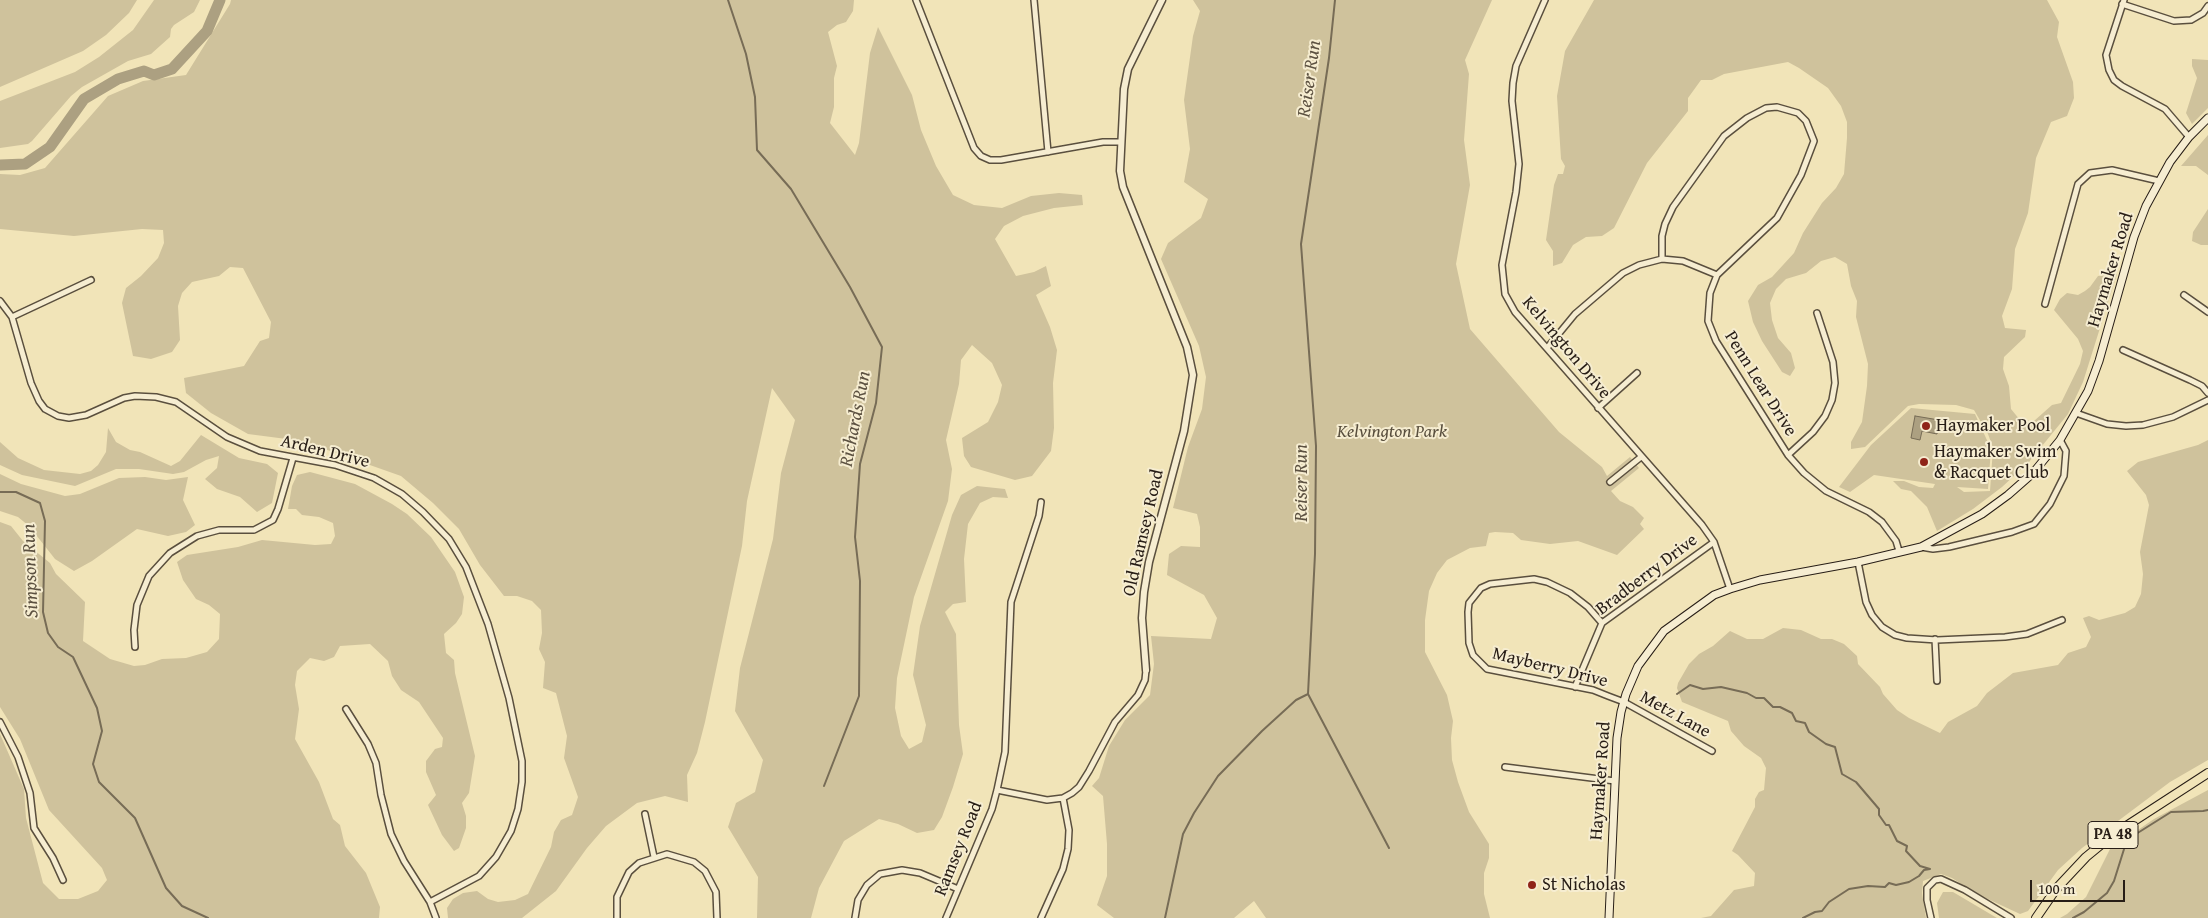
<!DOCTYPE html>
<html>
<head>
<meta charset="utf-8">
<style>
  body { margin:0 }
  #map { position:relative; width:2208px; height:918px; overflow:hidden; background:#f1e4b8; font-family:"Gentium Book Plus",serif }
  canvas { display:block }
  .scale { position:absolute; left:2030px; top:880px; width:95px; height:22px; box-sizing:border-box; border:2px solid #271d16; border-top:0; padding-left:6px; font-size:15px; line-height:18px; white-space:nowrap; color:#271d16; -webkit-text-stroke:4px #f6edd1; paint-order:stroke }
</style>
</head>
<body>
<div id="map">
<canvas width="2208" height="918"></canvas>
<div class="scale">100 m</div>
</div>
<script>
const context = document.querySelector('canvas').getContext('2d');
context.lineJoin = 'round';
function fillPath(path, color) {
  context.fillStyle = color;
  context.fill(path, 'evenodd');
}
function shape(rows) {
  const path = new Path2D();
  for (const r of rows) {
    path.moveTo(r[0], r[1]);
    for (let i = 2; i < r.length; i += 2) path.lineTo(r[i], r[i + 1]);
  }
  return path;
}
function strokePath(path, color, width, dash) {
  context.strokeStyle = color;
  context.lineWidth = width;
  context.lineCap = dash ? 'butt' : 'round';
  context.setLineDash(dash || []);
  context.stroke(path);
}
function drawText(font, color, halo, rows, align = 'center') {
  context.font = font + ' "Gentium Book Plus",serif';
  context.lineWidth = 4;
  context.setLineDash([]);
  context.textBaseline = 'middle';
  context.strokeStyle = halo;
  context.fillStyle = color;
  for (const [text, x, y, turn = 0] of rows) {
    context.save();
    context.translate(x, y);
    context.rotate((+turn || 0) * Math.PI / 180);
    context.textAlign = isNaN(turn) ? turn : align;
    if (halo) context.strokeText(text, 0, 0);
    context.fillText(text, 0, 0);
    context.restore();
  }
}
const green = shape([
  [0,0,137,0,129,13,106,35,83,51,0,87],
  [154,0,200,0,194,12,174,25,171,29,170,37,151,54,128,61,82,87,71,96,32,141,28,144,0,148,0,101,75,72,99,57,133,30],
  [231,0,854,0,853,11,846,22,837,25,828,32,837,66,834,78,834,107,830,123,855,155,859,143,870,53,878,27,912,95,921,130,936,166,953,195,974,205,1002,208,1031,196,1059,193,1082,195,1083,205,1054,208,1023,216,1004,226,995,239,1016,276,1034,272,1046,266,1051,286,1036,295,1050,327,1057,350,1053,383,1054,428,1051,451,1032,476,1015,480,971,467,964,456,962,438,988,422,998,402,1002,385,992,363,972,345,961,360,959,384,946,440,952,469,948,501,914,597,897,678,895,708,901,736,909,749,922,742,926,725,913,675,920,626,952,515,961,495,977,486,1005,489,1008,498,993,497,980,503,968,524,964,559,966,602,953,604,945,612,956,634,959,725,963,754,953,787,942,817,934,830,917,833,898,824,879,819,844,841,819,888,811,918,757,918,758,877,728,827,736,803,755,792,763,760,735,711,740,668,773,539,781,473,795,420,772,388,747,501,742,546,705,722,697,753,687,775,688,802,665,796,637,803,606,826,587,848,556,891,522,918,448,918,447,908,453,899,463,893,477,891,488,899,498,902,515,900,528,894,551,847,554,832,561,820,572,815,578,797,564,758,567,736,556,693,543,688,545,662,539,649,542,633,541,610,532,601,517,596,504,596,480,565,459,529,433,503,401,476,302,441,248,434,211,413,186,393,184,378,244,366,260,341,269,338,271,322,243,268,230,267,219,276,192,282,182,293,178,306,180,340,172,352,151,359,133,356,122,303,126,288,141,276,158,258,164,243,163,230,142,229,74,236,0,229,0,174,20,175,45,168,108,96,143,81,186,75,230,4],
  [1193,0,1492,0,1465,60,1469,74,1464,140,1470,185,1456,264,1470,329,1559,432,1602,467,1607,476,1630,457,1639,468,1611,491,1620,501,1633,507,1644,518,1640,524,1644,529,1617,555,1578,541,1550,544,1521,540,1513,533,1495,532,1489,533,1486,546,1470,548,1447,560,1437,573,1429,591,1425,620,1425,652,1447,695,1453,721,1451,738,1452,760,1458,782,1469,812,1489,844,1489,858,1484,873,1484,894,1490,918,1266,918,1254,901,1234,918,1114,918,1097,905,1107,876,1107,844,1103,796,1092,786,1099,778,1109,746,1125,720,1150,695,1154,664,1151,636,1211,639,1217,618,1204,595,1167,575,1169,554,1181,546,1200,547,1200,527,1197,514,1173,508,1188,447,1202,409,1206,377,1199,346,1161,259,1168,243,1201,218,1208,199,1184,182,1190,149,1184,100,1193,36,1200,11],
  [1594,0,2047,0,2059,22,2057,37,2073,82,2074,98,2067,116,2051,122,2036,158,2028,213,2015,249,2012,289,2002,316,2005,328,2026,330,2025,337,2004,357,2003,369,2009,386,2011,409,2020,420,2034,421,2052,405,2061,403,2080,364,2083,351,2078,339,2054,310,2060,299,2067,293,2078,295,2085,291,2090,287,2098,276,2117,274,2083,382,2068,414,2029,462,2002,487,1973,509,1937,531,1927,507,1911,491,1901,489,1893,481,1904,481,1919,487,1933,488,1935,484,1874,475,1850,492,1839,487,1871,445,1911,408,1975,414,1991,449,1988,489,1957,487,1964,492,1990,491,1993,448,1988,434,1974,410,1956,405,1919,404,1908,406,1865,447,1851,449,1851,442,1862,422,1867,386,1868,364,1856,317,1857,301,1851,286,1847,264,1835,257,1821,261,1806,273,1786,279,1776,289,1770,303,1772,320,1778,338,1791,353,1795,368,1790,376,1782,372,1762,341,1753,322,1748,301,1758,285,1772,277,1794,253,1803,233,1822,203,1836,188,1844,174,1847,138,1847,122,1841,106,1828,88,1799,68,1788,62,1724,74,1712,80,1701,80,1688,98,1688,111,1647,163,1614,228,1602,236,1586,237,1573,245,1562,263,1553,266,1553,251,1546,240,1554,185,1558,174,1563,174,1565,166,1561,159,1557,96,1565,51],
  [2192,59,2208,60,2208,108,2192,124,2186,113,2197,78,2192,66],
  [2208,135,2208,175,2196,166,2181,166],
  [2208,209,2208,245,2201,245,2192,241,2193,232],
  [108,428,116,442,130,450,140,452,171,466,180,461,201,435,239,458,267,464,278,473,272,503,257,512,240,497,217,489,205,479,217,468,219,456,206,460,184,472,173,474,139,469,116,469,75,486,22,475,0,465,0,442,18,458,44,470,80,474,91,471,98,465,106,452],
  [2208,440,2208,760,2170,782,2082,848,2058,870,2028,911,2020,914,1975,893,1952,878,1941,874,1923,881,1922,893,1926,918,1701,918,1711,916,1734,890,1754,886,1755,873,1738,855,1732,851,1755,807,1755,799,1759,792,1764,790,1766,768,1761,758,1744,746,1731,731,1728,721,1682,702,1677,688,1678,683,1689,664,1699,654,1713,646,1730,631,1747,639,1763,639,1783,628,1801,630,1821,639,1832,639,1844,644,1857,656,1858,664,1880,687,1883,694,1897,710,1909,718,1940,733,1948,722,1977,706,1987,693,2013,673,2058,665,2068,653,2086,647,2091,637,2083,618,2089,616,2099,620,2125,613,2135,607,2141,594,2143,574,2140,552,2149,505,2146,495,2127,471,2138,462,2198,445],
  [310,472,355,484,392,504,407,514,431,537,455,572,464,597,462,614,456,623,444,634,446,653,454,660,455,673,475,756,469,793,462,803,466,816,466,828,459,848,454,851,442,835,428,805,436,795,426,772,426,761,435,749,442,747,443,738,419,702,401,690,392,676,388,661,370,644,340,646,334,657,324,661,310,658,297,671,295,685,299,709,295,739,319,782,333,819,340,825,345,846,366,873,380,907,379,918,0,918,0,734,24,789,26,818,43,883,59,899,78,899,98,891,107,880,102,868,49,810,20,739,0,707,0,522,11,526,23,541,50,563,56,574,85,602,83,641,110,659,134,666,145,665,162,659,186,658,207,652,219,639,220,614,209,605,196,599,183,580,177,562,187,555,238,547,262,540,315,545,331,544,335,536,333,523,319,517,302,515,296,509,288,509,292,486,297,475],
  [0,474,21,484,65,496,80,494,119,478,145,477,166,480,188,477,183,500,195,525,186,532,168,536,137,529,92,561,74,571,55,559,29,526,18,517,0,511],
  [2208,790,2208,918,2060,918,2067,914,2086,897,2110,849,2154,819],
  [1943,892,1953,892,1997,918,1939,918,1937,903]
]);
const water = shape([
  [1915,416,1939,420,1937,434,1922,431,1920,440,1911,438,1915,416]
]);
const stream = shape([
  [728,0,746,54,755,97,757,150,791,189,850,287,882,347,876,403,860,464,855,537,860,581,859,696,824,786],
  [1335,0,1329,58,1301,244,1316,446,1315,554,1308,694,1389,848],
  [0,492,16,492,40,503,45,521,43,612,48,633,58,647,73,657,97,708,102,731,93,764,99,782,135,818,166,888,182,906,208,918],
  [1677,694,1690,685,1703,689,1721,687,1747,693,1756,698,1764,698,1773,707,1780,707,1792,713,1796,721,1805,723,1809,732,1826,744,1835,747,1842,774,1856,782,1879,809,1879,815,1886,825,1889,825,1897,841,1907,846,1906,851,1920,866,1930,869],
  [1165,918,1183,834,1194,813,1218,776,1262,731,1296,700,1308,694],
  [1803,918,1815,912,1822,911,1829,902,1849,889,1868,886,1885,887,1889,883,1896,885,1909,882,1919,876,1924,870,1930,869],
  [2073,918,2084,912,2107,893,2114,881,2125,846,2136,834,2171,812,2203,811,2208,810]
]);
const river = shape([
  [0,165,25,164,50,147,84,99,118,79,144,71,154,75,172,69,207,31,220,0]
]);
const minor = shape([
  [916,0,974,148,981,156,990,160,1001,160,1103,142,1120,142],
  [1034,0,1048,152],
  [1545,0,1516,66,1513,83,1512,101,1519,164,1516,192,1502,265,1505,294,1515,312,1702,525,1714,542,1730,589],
  [2124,0,2106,55,2109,70,2114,80,2122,86,2165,109,2189,137],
  [2122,4,2174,21,2191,20,2203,13,2208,6],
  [1662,259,1662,236,1665,224,1673,207,1724,136,1747,118,1766,108,1777,107,1798,113,1806,121,1814,141,1801,175,1777,218,1717,275,1710,293,1708,321,1716,341,1788,455,1804,473,1826,491,1869,512,1882,522,1896,541,1899,551],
  [2184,295,2208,312],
  [0,301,12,317,31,383,39,401,45,409,58,416,69,418,86,415,124,398,135,396,156,397,176,402,227,437,260,451,335,465,374,478,402,494,423,512,449,539,466,567,488,624,509,698,522,761,522,782,518,809,511,831,496,857,479,876,430,902],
  [2045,304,2078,184,2090,173,2112,170,2159,181],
  [12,317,91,280],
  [1547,348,1575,314,1623,273,1639,265,1662,259,1683,261,1717,275],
  [2123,350,2190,380,2202,386,2208,393],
  [1598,408,1637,373],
  [2076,413,2107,424,2126,426,2143,425,2173,417,2208,400],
  [1788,455,1813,432,1825,416,1832,400,1835,383,1833,362,1817,313],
  [1610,482,1641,457],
  [1921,547,1933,549,1949,547,2012,532,2034,524,2050,504,2064,476,2066,451,2060,440],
  [1858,562,1866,602,1872,615,1882,627,1895,635,1907,638,1937,640,2005,637,2027,634,2062,620],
  [1602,623,1588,607,1570,593,1547,582,1534,579,1490,584,1481,588,1469,603,1468,612,1469,643,1473,655,1487,669,1593,690,1608,696,1624,702,1712,751],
  [1935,639,1937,681],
  [135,647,134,630,137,605,149,576,170,553,197,536,219,530,254,530,273,520,278,509,293,458],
  [1575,687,1602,623,1714,542],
  [346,709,368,744,376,763,381,795,391,834,404,861,430,902,436,918],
  [0,722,18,757,30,793,34,828,53,858,63,880],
  [1505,767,1615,781],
  [997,790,1047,800,1063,798,1072,793,1079,787,1089,771,1115,722,1138,695,1145,680,1146,670],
  [645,814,654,857],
  [617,918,617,897,629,872,639,863,667,854,694,862,705,871,716,892,717,918],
  [855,918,858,900,867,885,880,874,902,870,920,873,958,889],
  [946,918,992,809,997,790,1005,752,1011,602,1039,516,1041,502],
  [1041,918,1063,869,1068,849,1069,830,1063,798],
  [1931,918,1927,900,1927,888,1935,880,1941,879,1965,890,2011,918]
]);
const tertiary = shape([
  [1146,670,1142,618,1144,592,1149,562,1184,431,1193,375,1187,347,1123,187,1120,171,1124,89,1128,69,1162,0]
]);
const secondary = shape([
  [1609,918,1617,738,1621,712,1626,694,1638,666,1664,631,1714,595,1730,589,1760,580,1858,562,1921,547,1982,514,2008,495,2033,473,2060,440,2088,391,2099,361,2134,237,2146,206,2170,162,2189,137,2208,118]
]);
const primary = shape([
  [2036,918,2056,889,2086,857,2114,834,2208,773]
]);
const markers = [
  [1926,426,5,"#8f2418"],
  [1924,462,5,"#8f2418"],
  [1532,885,5,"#8f2418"]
];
const shields = [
  [2113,835,50]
];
const shieldNames = [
  ["PA 48",2113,835]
];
const streetNames = [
  ["Haymaker Road",2111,270,-73],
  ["Kelvington Drive",1566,348,50],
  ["Penn Lear Drive",1760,384,58],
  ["Arden Drive",325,452,14],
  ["Old Ramsey Road",1144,533,-77],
  ["Bradberry Drive",1647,575,-37],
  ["Mayberry Drive",1550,668,14],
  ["Metz Lane",1675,715,29],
  ["Haymaker Road",1601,781,-86],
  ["Ramsey Road",959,849,-68]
];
const poiNames = [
  ["Haymaker Pool",1936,426],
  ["Haymaker Swim",1934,452],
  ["& Racquet Club",1934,473],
  ["St Nicholas",1542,885]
];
const parkNames = [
  ["Kelvington Park",1392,432]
];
const waterNames = [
  ["Reiser Run",1310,79,-82],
  ["Richards Run",856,419,-79],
  ["Reiser Run",1302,483,-90],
  ["Simpson Run",31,571,-92]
];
fillPath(green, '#cfc29c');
fillPath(water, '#aca081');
strokePath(water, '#776c56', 1);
strokePath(stream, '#776c56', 2);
strokePath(river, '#aca081', 11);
strokePath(minor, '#5a4f3e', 8);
strokePath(tertiary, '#5a4f3e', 9);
strokePath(secondary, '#271d16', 9);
strokePath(primary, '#271d16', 10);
strokePath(minor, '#f6edd1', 5);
strokePath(tertiary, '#f6edd1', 6);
strokePath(secondary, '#f6edd1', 7);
strokePath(primary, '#f1e4b8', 8);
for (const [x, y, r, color] of markers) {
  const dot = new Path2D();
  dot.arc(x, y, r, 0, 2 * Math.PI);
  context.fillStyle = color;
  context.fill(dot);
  strokePath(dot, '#f6edd1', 2);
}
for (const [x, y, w] of shields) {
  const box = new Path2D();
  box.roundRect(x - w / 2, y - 13.5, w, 27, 4);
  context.fillStyle = '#f6edd1';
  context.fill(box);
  strokePath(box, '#271d16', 1);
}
drawText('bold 16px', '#271d16', null, shieldNames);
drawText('18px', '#271d16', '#f6edd1', streetNames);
drawText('18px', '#271d16', '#f6edd1', poiNames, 'left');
drawText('italic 18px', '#594f3e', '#f6edd1', parkNames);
drawText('italic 19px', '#5c5141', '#f6edd1', waterNames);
</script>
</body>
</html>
